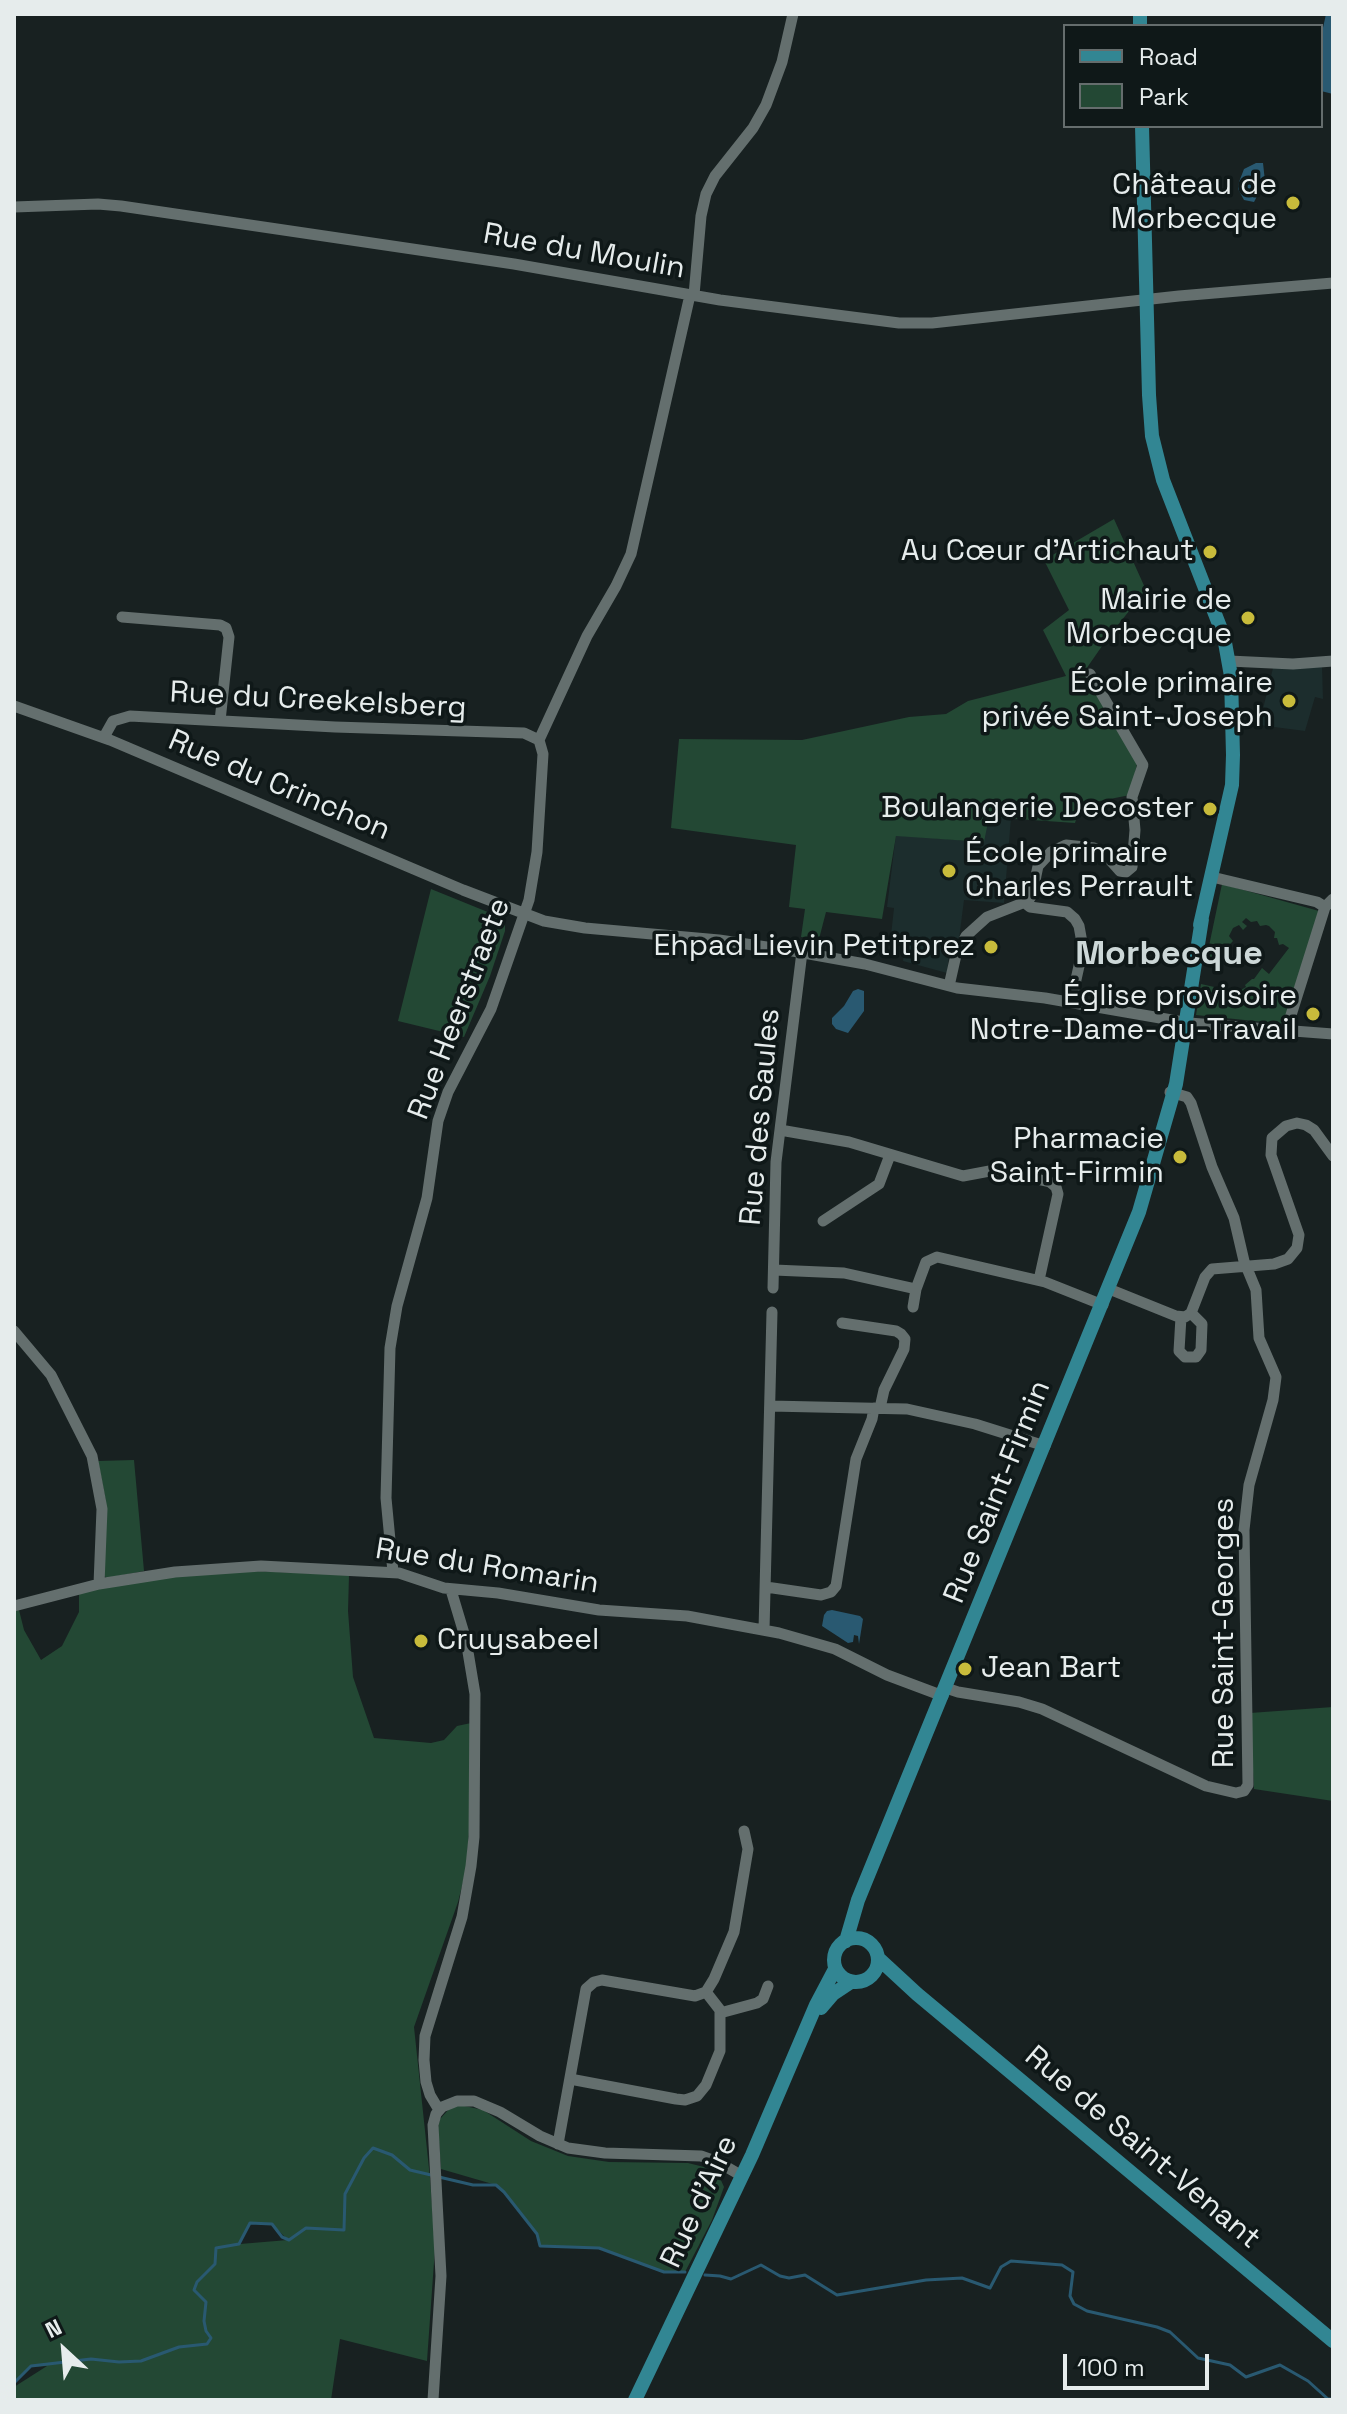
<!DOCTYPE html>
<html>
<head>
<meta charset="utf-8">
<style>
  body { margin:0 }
  #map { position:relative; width:1347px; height:2414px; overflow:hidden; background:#182121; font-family:"Space Grotesk",sans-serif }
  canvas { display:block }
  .frame { position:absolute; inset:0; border:16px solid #e6ecec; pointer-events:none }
  .legend { position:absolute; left:1063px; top:24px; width:260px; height:104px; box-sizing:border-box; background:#0f1818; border:2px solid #656d6d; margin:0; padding:10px 14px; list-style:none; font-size:24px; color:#e6ecec }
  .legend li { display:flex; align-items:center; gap:16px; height:40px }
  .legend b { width:40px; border:2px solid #656d6d }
  .north { position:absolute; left:24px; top:2310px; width:80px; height:80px; -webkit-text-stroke:6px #0f1818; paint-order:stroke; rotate:334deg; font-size:22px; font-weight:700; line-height:32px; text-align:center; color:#e6ecec }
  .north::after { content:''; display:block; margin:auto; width:28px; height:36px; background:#e6ecec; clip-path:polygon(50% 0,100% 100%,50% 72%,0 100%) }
  .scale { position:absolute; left:1063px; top:2354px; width:146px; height:36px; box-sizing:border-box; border:4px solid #e6ecec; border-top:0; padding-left:10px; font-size:24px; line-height:28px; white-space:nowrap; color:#e6ecec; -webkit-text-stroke:6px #0f1818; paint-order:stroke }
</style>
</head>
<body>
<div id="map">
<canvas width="1347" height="2414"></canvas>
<div class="frame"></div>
<ul class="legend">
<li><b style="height:10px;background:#328693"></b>Road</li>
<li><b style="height:22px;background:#234834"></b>Park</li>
</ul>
<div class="north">N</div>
<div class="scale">100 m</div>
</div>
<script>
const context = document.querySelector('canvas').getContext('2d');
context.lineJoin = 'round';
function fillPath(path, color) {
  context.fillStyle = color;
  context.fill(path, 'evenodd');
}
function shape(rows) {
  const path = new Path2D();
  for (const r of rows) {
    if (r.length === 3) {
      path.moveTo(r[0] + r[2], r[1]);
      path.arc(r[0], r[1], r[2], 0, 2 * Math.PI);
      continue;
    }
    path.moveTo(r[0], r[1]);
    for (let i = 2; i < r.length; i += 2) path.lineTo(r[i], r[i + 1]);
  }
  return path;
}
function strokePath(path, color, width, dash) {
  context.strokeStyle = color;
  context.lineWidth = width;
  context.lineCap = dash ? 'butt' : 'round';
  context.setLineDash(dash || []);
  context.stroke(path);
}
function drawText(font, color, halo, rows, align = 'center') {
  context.font = font + ' "Space Grotesk",sans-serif';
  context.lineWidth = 7;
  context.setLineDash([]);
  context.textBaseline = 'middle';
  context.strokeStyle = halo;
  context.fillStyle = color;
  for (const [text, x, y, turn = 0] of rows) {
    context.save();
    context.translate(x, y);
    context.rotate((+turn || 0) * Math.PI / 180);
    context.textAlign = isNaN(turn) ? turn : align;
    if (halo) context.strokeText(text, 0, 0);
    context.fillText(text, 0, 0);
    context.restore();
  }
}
const built = shape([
  [1322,667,1323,699,1315,697,1305,731,1259,725,1273,668],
  [988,817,1011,818,1004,903,964,900,959,939,951,939,947,973,903,961,904,954,908,954,909,948,905,947,906,938,891,935,894,908,887,907,896,835,983,842]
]);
const green = shape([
  [1114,519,1146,590,1109,636,1084,672,1137,764,1130,795,1080,805,1075,823,989,817,984,842,896,836,882,919,826,912,819,939,801,937,805,909,789,907,796,845,671,828,679,739,802,740,909,717,946,714,968,701,1066,676,1043,630,1069,610,1044,560],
  [1222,884,1319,911,1283,1024,1196,1015,1201,984,1241,993,1241,990,1246,987,1245,985,1252,979,1254,979,1262,968,1269,974,1289,948,1283,944,1279,945,1277,938,1274,938,1275,932,1269,926,1266,925,1260,926,1257,921,1251,922,1246,918,1242,922,1247,926,1243,930,1239,925,1233,928,1229,936,1233,941,1213,962,1205,965],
  [431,889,505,919,505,931,490,976,464,1037,398,1021],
  [134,1460,144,1571,107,1578,104,1576,106,1502,98,1461],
  [253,1571,349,1575,348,1611,353,1677,374,1738,431,1743,444,1740,457,1726,471,1723,470,1820,466,1870,458,1902,414,2027,430,2178,435,2248,427,2361,340,2339,331,2400,14,2400,14,2387,47,2366,31,2367,14,2383,14,1611,19,1610,24,1630,41,1660,62,1646,79,1612,79,1592,160,1577],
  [251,2223,272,2224,288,2240,240,2244],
  [1333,1707,1333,1801,1254,1789,1250,1713],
  [460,2105,483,2110,531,2141,568,2156,609,2162,688,2163,704,2167,720,2178,724,2187,712,2220,685,2272,664,2272,599,2248,540,2246,537,2234,504,2192,496,2185,441,2169,438,2128,440,2119,450,2108]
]);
const water = shape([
  [1326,14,1333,14,1333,94,1321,91,1321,37],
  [1256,163,1263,163,1265,181,1254,202,1244,200,1238,189,1239,182,1244,169],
  [858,989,864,991,864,1011,848,1033,836,1029,832,1024,832,1018,844,1006,853,991],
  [832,1610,860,1616,863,1619,859,1644,858,1636,854,1635,853,1642,848,1643,822,1626,824,1615,827,1611]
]);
const stream = shape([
  [439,2177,473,2185,496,2185,504,2192,537,2234,540,2246,599,2248,664,2272,685,2272],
  [705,2275,720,2276,731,2279,761,2265,780,2276,789,2278,805,2275,837,2295,926,2280,962,2278,990,2288,1001,2267,1011,2261,1062,2265,1073,2272,1070,2296,1074,2304,1087,2311,1157,2327,1170,2332,1198,2358,1230,2365,1246,2377,1280,2365,1308,2381,1328,2399,1333,2399],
  [14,2383,31,2366,91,2359,119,2362,141,2361,179,2347,207,2344,211,2338,206,2331,204,2321,206,2302,194,2290,197,2282,215,2264,216,2248,239,2244,250,2223,272,2224,282,2237,289,2240,306,2228,344,2230,345,2194,364,2158,373,2148,392,2155,410,2170,431,2175]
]);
const minor = shape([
  [14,207,98,204,121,206,514,264,720,300,899,323,932,323,1179,296,1333,283],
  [694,295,701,216,706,194,715,176,753,128,766,105,782,62,793,14],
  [122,617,220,625,226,628,229,637,220,721],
  [1229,661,1293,664,1333,661],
  [14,706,110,740,463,890,544,921,585,928,719,940,787,950,865,964,957,988,1045,998,1189,1023,1333,1034],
  [104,737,113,721,130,716,335,727,524,733,539,740],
  [1212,877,1317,902,1325,907],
  [1025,903,1030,907,1067,912,1075,919,1079,926,1083,948,1071,1002],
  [949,986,956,955,966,936,987,917,1028,901,1032,895,1038,866,1051,852,1066,845,1094,848,1103,852,1120,871,1126,872,1132,867,1135,830,1132,797,1143,765,1090,674],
  [1286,1031,1325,907,1333,899],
  [780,1130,849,1142,963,1176,995,1170,1050,1182,1056,1187,1058,1194,1039,1280],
  [823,1221,879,1184,890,1155],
  [774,1270,844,1273,916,1289,926,1262,937,1257,1045,1282,1103,1305],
  [773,1288,776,1162,802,952],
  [1109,1289,1176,1316,1185,1317,1191,1313,1205,1277,1212,1269,1274,1264,1288,1259,1297,1248,1299,1235,1271,1155,1272,1138,1286,1126,1297,1123,1306,1125,1314,1130,1333,1156],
  [913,1307,916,1289],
  [1181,1317,1179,1351,1185,1357,1196,1357,1201,1350,1202,1324,1191,1313],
  [842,1323,896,1331,901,1334,905,1339,904,1349,884,1390,880,1408],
  [14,1331,51,1375,92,1456,102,1509,99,1584],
  [770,1406,907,1409,975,1424,1045,1446],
  [393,1572,386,1498,390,1348,397,1306,427,1198,438,1121,448,1092,491,1009,529,900,537,852,543,754,539,740,587,636,616,586,631,554,690,295],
  [766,1587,821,1595,831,1592,836,1586,856,1459,872,1419,874,1408],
  [14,1606,99,1584,175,1572,261,1566,399,1573,444,1588,498,1593,599,1610,687,1616,779,1633,835,1649,887,1675,943,1696],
  [764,1630,772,1312],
  [946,1688,958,1692,1019,1702,1042,1709,1206,1786,1236,1793,1244,1791,1248,1785,1244,1530,1249,1485,1273,1400,1276,1377,1259,1338,1256,1290,1244,1261,1234,1218,1212,1167,1191,1103,1187,1097,1170,1092],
  [720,2013,757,2003,763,1999,768,1986],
  [570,2079,676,2099,685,2100,697,2096,706,2085,720,2051,720,2010,706,1992],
  [439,2110,430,2095,426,2082,424,2060,425,2036,462,1917,471,1866,474,1837,475,1694,466,1640,451,1590],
  [558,2144,586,1989,594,1982,602,1980,695,1996,706,1992,714,1979,734,1932,748,1849,744,1831],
  [433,2400,441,2276,433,2125,436,2114,442,2107,457,2101,474,2101,500,2112,540,2136,568,2148,605,2153,701,2156,718,2162,742,2176]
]);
const major = shape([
  [1140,14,1140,26],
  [1142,126,1149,395,1152,436,1163,480,1224,637,1231,676,1233,755,1232,785,1200,925],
  [856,1960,22],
  [846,1941,858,1900,1139,1212,1176,1084,1202,919],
  [878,1958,917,1994,1333,2341],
  [821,2008,833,1994,851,1982],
  [635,2400,752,2155,816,2005,835,1969]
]);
const markers = [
  [1293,203,8,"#c8bb3b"],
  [1210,552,8,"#c8bb3b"],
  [1248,618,8,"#c8bb3b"],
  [1289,701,8,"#c8bb3b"],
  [1210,809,8,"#c8bb3b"],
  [949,871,8,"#c8bb3b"],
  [991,947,8,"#c8bb3b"],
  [1313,1014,8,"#c8bb3b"],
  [1180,1157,8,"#c8bb3b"],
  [421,1641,8,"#c8bb3b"],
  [965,1669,8,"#c8bb3b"]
];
const poiNames = [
  ["Château de",1277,186],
  ["Morbecque",1277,220],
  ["Au Cœur d'Artichaut",1194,552],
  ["Mairie de",1232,601],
  ["Morbecque",1232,635],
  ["École primaire",1273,684],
  ["privée Saint-Joseph",1273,718],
  ["Boulangerie Decoster",1194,809],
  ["École primaire",965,854,"left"],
  ["Charles Perrault",965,888,"left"],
  ["Ehpad Lievin Petitprez",975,947],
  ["Église provisoire",1297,997],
  ["Notre-Dame-du-Travail",1297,1031],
  ["Pharmacie",1164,1140],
  ["Saint-Firmin",1164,1174],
  ["Cruysabeel",437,1641,"left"],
  ["Jean Bart",981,1669,"left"]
];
const streetNames = [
  ["Rue du Moulin",584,252,10],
  ["Rue du Creekelsberg",318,701,3],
  ["Rue du Crinchon",279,786,23],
  ["Rue Heerstraete",460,1009,-69],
  ["Rue des Saules",761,1117,-85],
  ["Rue Saint-Firmin",998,1492,-68],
  ["Rue du Romarin",487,1567,9],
  ["Rue Saint-Georges",1225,1633,-90],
  ["Rue de Saint-Venant",1142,2148,40],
  ["Rue d'Aire",700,2202,-65]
];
const quarterNames = [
  ["Morbecque",1169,955]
];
fillPath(built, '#1c2d2d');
fillPath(green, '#234834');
fillPath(water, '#295971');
strokePath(stream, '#295971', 3);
strokePath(minor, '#646f6e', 11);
strokePath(major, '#328693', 14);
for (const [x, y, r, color] of markers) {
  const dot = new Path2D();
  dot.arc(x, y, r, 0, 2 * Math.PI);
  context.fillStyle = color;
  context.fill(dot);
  strokePath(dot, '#0f1818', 3);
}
drawText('30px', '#e6ecec', '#0f1818', poiNames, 'right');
drawText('30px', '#e6ecec', '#0f1818', streetNames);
drawText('bold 34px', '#cdd8d8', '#0f1818', quarterNames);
</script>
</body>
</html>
